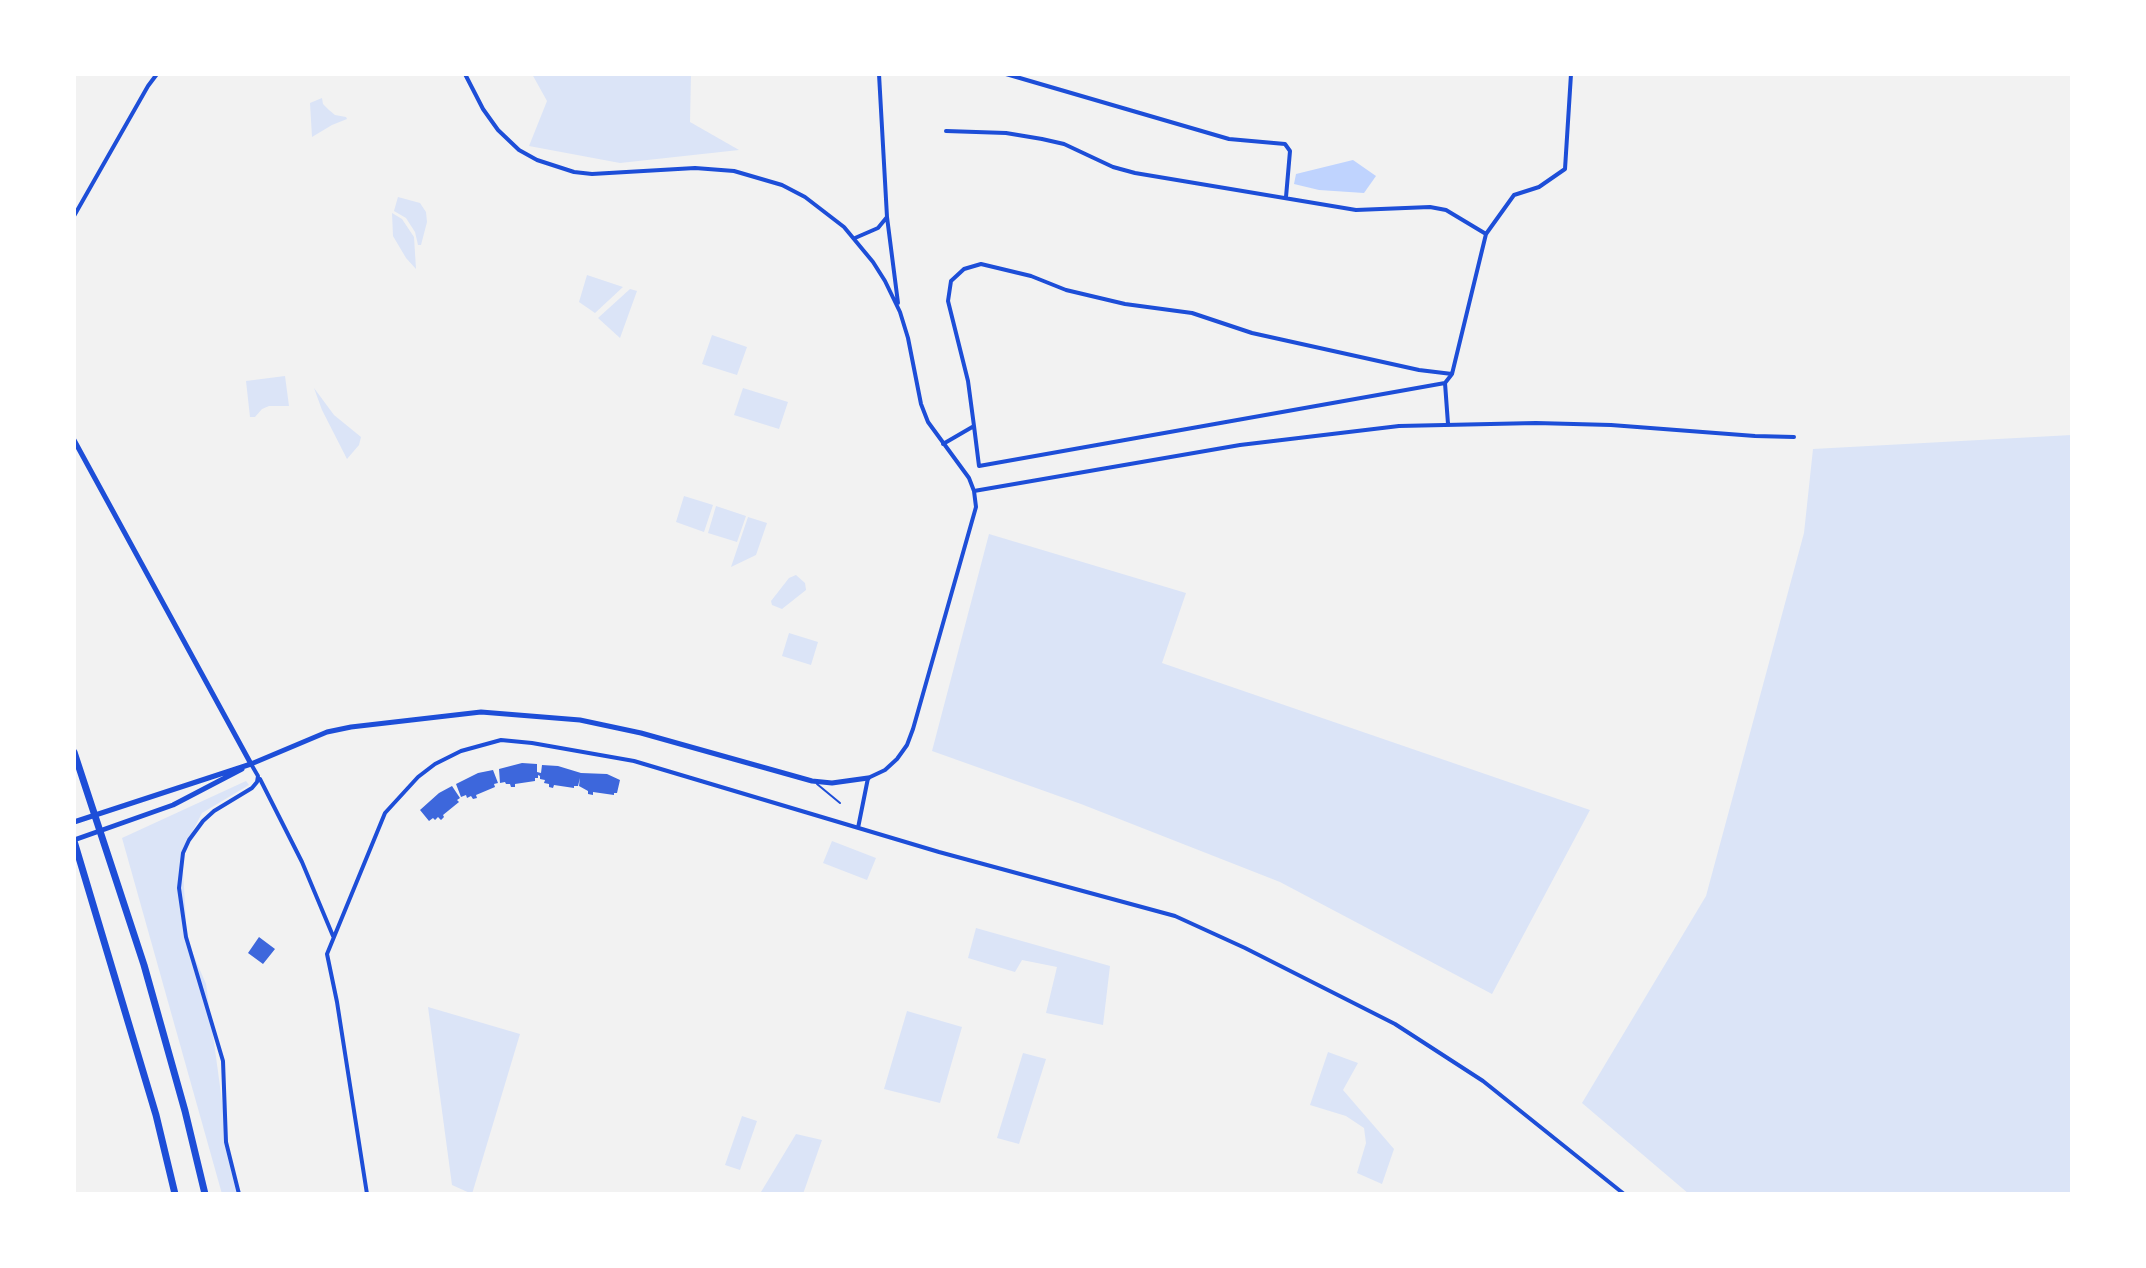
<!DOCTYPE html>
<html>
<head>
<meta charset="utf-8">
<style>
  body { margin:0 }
  #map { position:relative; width:2146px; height:1268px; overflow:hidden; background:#f2f2f2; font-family:Manrope,sans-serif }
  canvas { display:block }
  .frame { position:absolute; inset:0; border:76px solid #fff; pointer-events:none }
</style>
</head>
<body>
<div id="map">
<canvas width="2146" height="1268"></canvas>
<div class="frame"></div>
</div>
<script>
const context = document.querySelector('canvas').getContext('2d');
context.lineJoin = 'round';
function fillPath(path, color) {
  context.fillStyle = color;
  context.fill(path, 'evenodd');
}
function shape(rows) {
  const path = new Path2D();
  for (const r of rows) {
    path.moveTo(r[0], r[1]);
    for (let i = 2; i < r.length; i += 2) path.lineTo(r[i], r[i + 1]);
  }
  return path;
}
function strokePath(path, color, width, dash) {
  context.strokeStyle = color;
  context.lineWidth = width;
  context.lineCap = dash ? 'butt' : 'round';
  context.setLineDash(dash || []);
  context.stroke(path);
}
const green = shape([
  [532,74,691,74,690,122,739,150,620,163,529,146,547,101],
  [322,98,323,104,329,110,335,115,346,117,347,119,332,125,312,137,310,103],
  [398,197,420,203,426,212,427,222,421,245,418,245,415,232,406,218,394,211],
  [392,213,402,219,414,237,416,269,406,258,393,236],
  [587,275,623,287,595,313,579,302],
  [630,289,637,291,620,338,598,318],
  [712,335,747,347,737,375,702,364],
  [285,376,289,406,269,406,262,409,255,417,250,417,246,381],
  [314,388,334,415,361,437,359,445,347,459,322,410],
  [743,388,788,402,779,429,734,415],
  [2072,435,2072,1194,1689,1194,1582,1103,1706,896,1804,533,1813,449],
  [684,496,713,505,704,532,676,522],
  [716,506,746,516,737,542,708,533],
  [748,517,767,523,756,555,731,567],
  [989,534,1186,593,1162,663,1590,810,1492,994,1280,882,1081,804,932,751],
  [796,575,805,583,806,590,782,609,772,605,771,601,789,578],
  [789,633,818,642,811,665,782,656],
  [246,781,249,785,202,813,182,852,187,940,206,984,232,1174,242,1194,222,1194,122,838],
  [832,841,876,858,867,880,823,863],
  [976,928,1110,966,1103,1025,1046,1013,1057,967,1022,960,1015,972,968,958],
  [428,1007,520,1034,472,1194,452,1185],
  [907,1011,962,1027,940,1103,884,1089],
  [1328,1052,1358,1063,1343,1090,1394,1149,1382,1184,1357,1173,1366,1143,1364,1128,1346,1116,1310,1105],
  [1023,1053,1046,1059,1019,1144,997,1138],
  [742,1116,757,1121,740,1170,725,1165],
  [796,1134,822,1140,803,1194,761,1192]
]);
const water = shape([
  [1353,160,1376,176,1364,193,1319,190,1294,184,1296,174]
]);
const building = shape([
  [522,763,537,764,537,772,541,773,542,765,558,766,581,773,607,774,620,780,617,793,614,793,614,795,593,792,593,795,588,794,588,791,579,786,580,778,578,786,574,786,574,788,554,785,553,788,549,787,549,784,544,783,545,780,540,779,540,776,538,775,538,778,535,778,535,781,515,784,515,787,511,787,510,784,506,784,505,782,500,783,499,769],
  [493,770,498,783,494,784,495,787,476,795,477,798,473,799,471,796,467,798,466,795,461,797,456,784,478,773],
  [452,786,460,798,457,800,459,802,443,815,444,817,441,820,438,817,435,820,433,818,429,821,420,810,439,793],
  [259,937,275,949,263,964,248,953]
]);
const service = shape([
  [817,784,840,803]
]);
const minor = shape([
  [465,74,483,109,498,130,519,150,537,160,574,172,592,174,695,168,734,171,782,185,805,197,844,227,873,262,885,281,900,312,908,338,921,404,928,422,969,478,974,491,976,507,913,729,907,745,897,759,885,770,868,778,858,828],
  [879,74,887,217,898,303],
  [1006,74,1229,139,1285,144,1290,151,1286,197],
  [946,131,1006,133,1042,139,1064,144,1113,167,1135,173,1356,210,1430,207,1446,210,1486,234],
  [74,216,148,86,157,74],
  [855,238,878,228,887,217],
  [74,377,74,381],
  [1445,383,1448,424],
  [974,426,968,381,948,301,951,281,964,269,981,264,1031,276,1066,290,1125,304,1192,313,1252,333,1419,370,1452,374],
  [943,444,974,426,979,466,1445,383,1452,374,1486,234,1514,195,1539,187,1565,169,1571,74],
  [974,491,1240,445,1399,426,1536,423,1611,425,1755,436,1794,437],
  [260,779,302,862,333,936],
  [239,1194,226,1142,223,1061,186,937,179,888,183,853,189,840,203,821,214,811,252,788,257,782,258,776,251,764],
  [367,1194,337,1002,327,954,385,813,418,777,435,764,461,751,501,740,532,743,634,761,939,852,1175,916,1245,948,1395,1024,1483,1081,1624,1194]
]);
const tertiary = shape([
  [74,440,251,764],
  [74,822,251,764,327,732,351,727,481,712,580,720,641,733,812,781,832,783,868,778],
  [74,840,173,805,242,769]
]);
const motorway = shape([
  [74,752,144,965,185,1111,205,1194],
  [74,841,156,1115,175,1194]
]);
fillPath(green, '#dbe4f7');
fillPath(water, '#bfd3fe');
fillPath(building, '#3d67dc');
strokePath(service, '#1d4ed8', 2);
strokePath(minor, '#1d4ed8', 4);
strokePath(tertiary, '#1d4ed8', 5);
strokePath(motorway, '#1d4ed8', 7);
</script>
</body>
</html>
